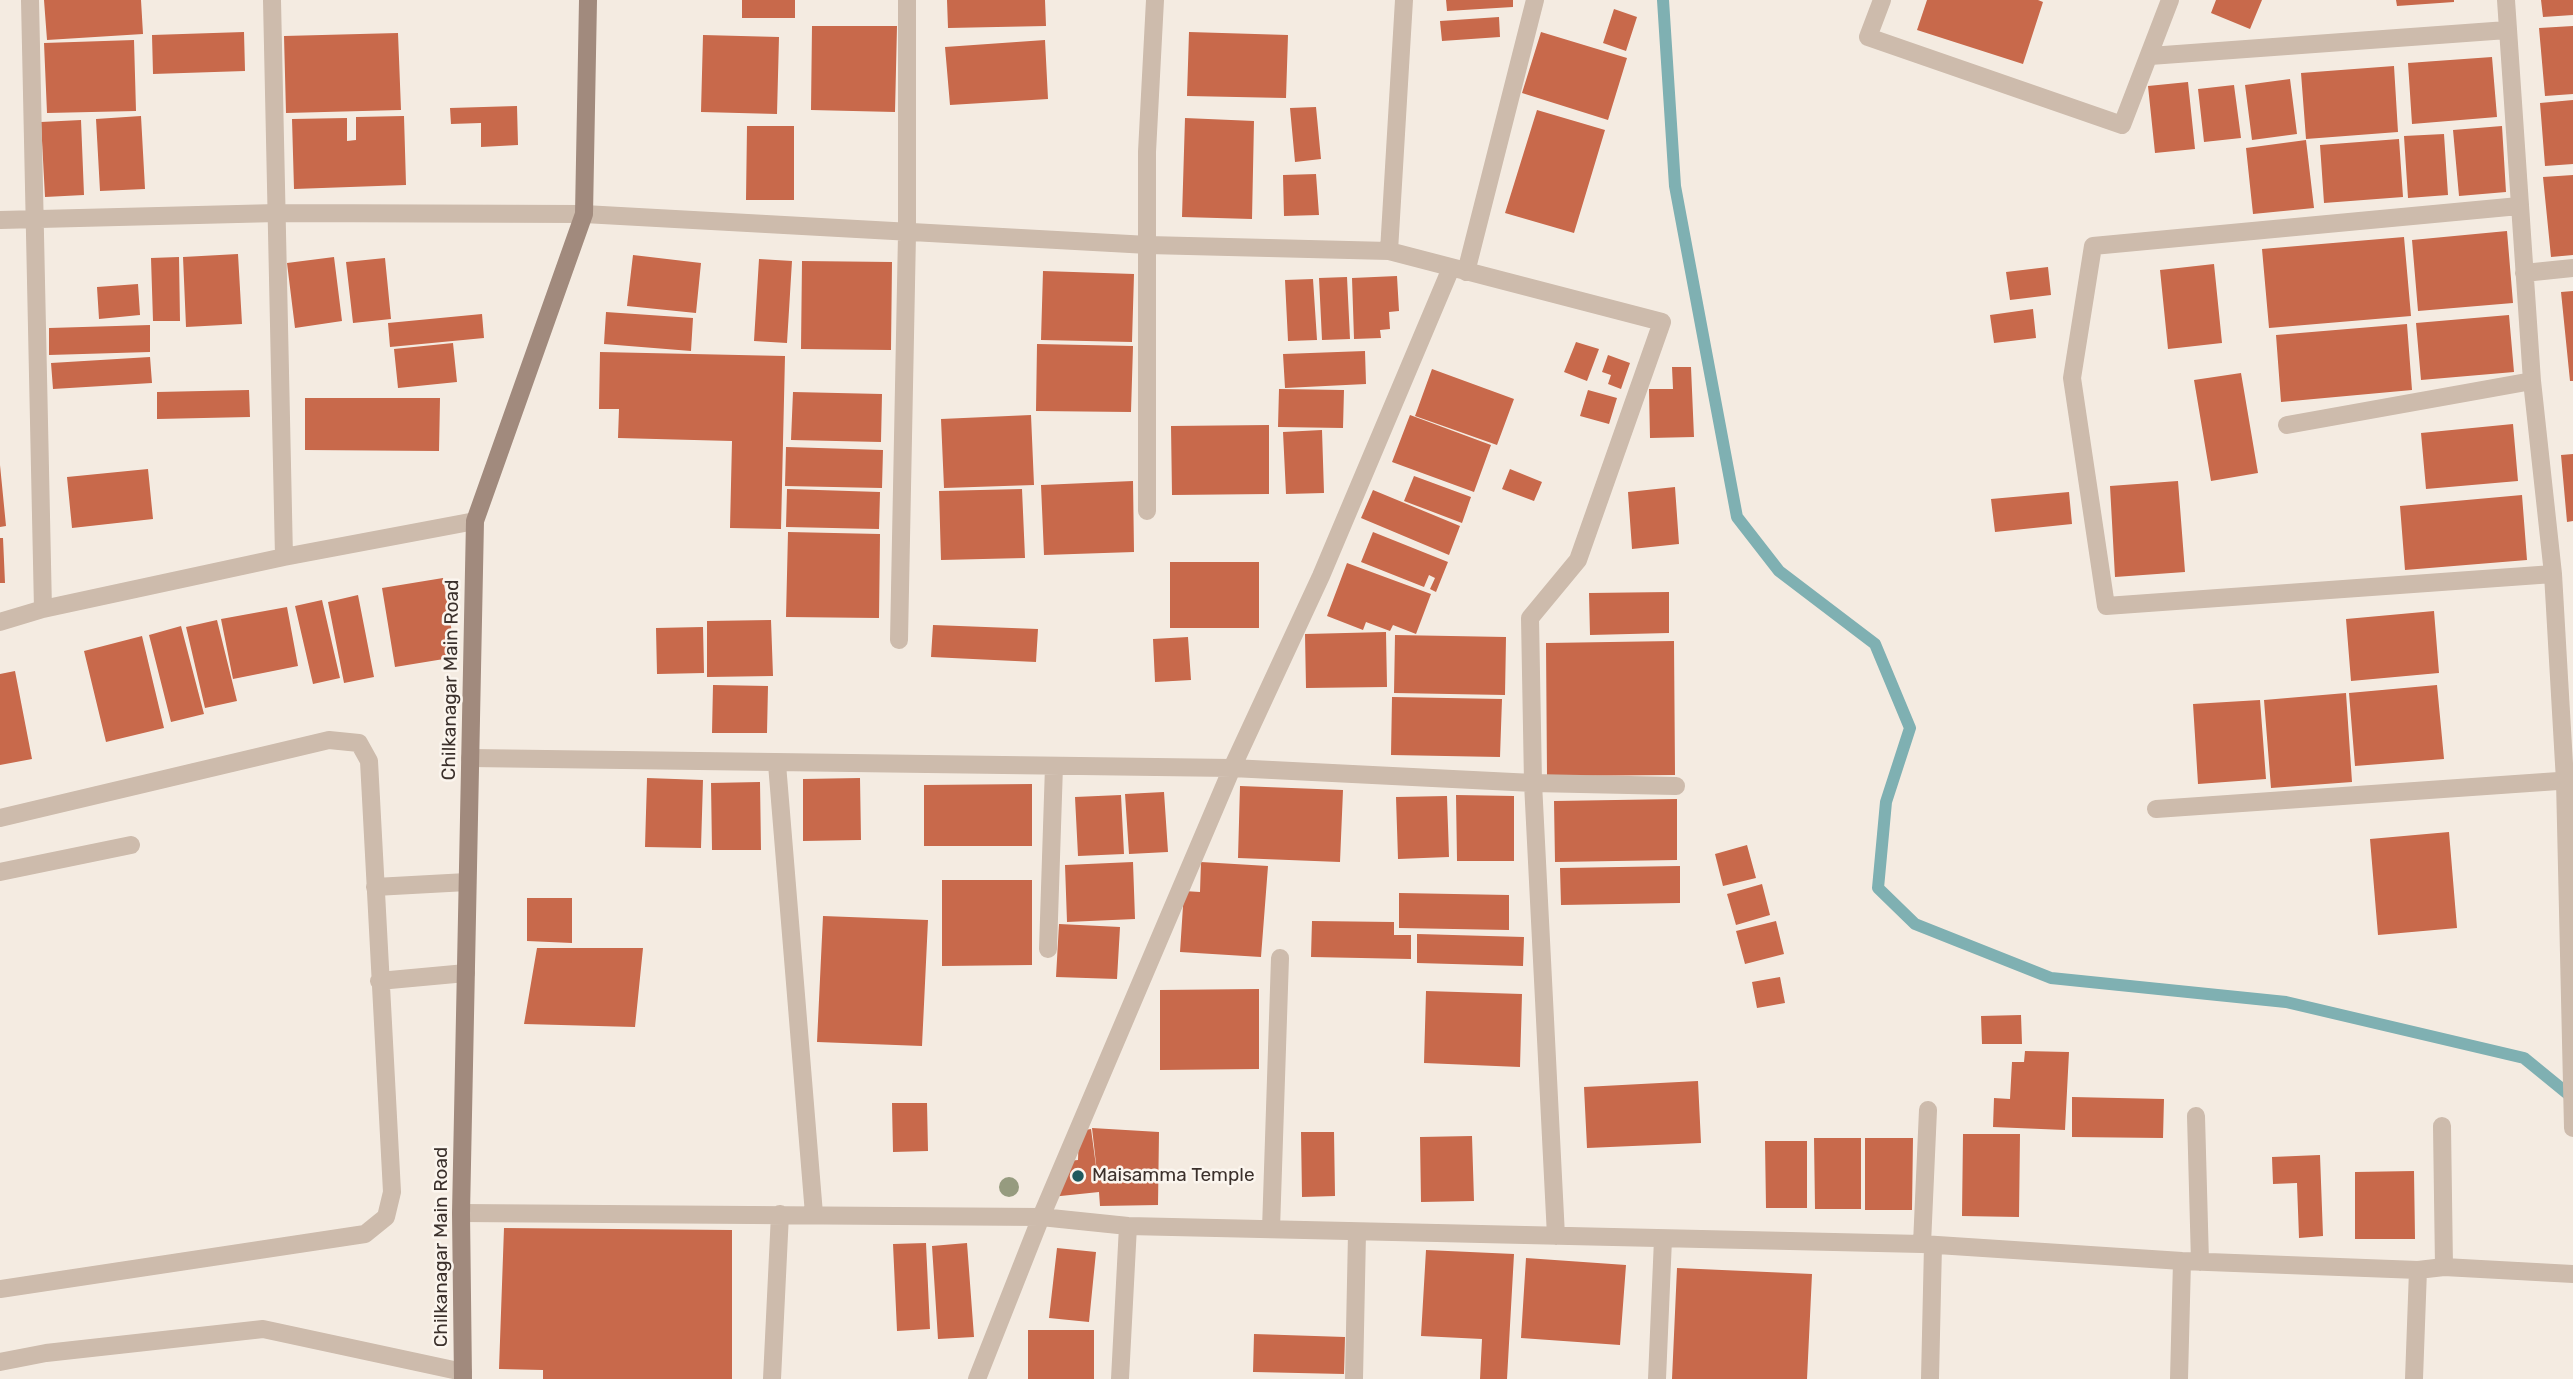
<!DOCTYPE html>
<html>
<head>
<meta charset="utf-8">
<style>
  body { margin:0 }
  canvas { display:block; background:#f4ebe1 }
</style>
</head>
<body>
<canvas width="2573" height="1379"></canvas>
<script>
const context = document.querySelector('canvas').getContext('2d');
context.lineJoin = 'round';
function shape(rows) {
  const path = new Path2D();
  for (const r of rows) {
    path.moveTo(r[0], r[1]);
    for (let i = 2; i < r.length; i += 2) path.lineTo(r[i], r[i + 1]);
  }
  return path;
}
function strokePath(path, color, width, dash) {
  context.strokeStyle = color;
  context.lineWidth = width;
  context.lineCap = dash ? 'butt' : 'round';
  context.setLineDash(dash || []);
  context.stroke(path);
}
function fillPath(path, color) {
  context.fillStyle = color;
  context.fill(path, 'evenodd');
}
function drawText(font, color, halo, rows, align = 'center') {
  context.font = font + ' Rubik,sans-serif';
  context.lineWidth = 5;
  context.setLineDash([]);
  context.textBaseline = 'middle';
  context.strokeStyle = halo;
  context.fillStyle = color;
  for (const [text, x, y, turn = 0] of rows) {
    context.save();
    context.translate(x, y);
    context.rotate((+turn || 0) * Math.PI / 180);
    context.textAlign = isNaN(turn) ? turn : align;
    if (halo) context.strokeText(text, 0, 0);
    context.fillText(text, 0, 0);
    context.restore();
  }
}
const stream = shape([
  [1663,0,1675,186,1737,517,1779,571,1875,644,1910,728,1886,802,1878,888,1915,924,2051,978,2286,1002,2524,1058,2573,1098]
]);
const building = shape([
  [44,0,141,0,143,34,47,40],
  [742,0,795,0,795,18,742,18],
  [947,0,1045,0,1046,26,948,28],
  [1446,0,1513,0,1513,7,1447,11],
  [1927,0,2038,0,2043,2,2023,64,1917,30],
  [2216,0,2262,0,2250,29,2211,13],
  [2396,0,2454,0,2454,2,2397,6],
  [2541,0,2573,0,2573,15,2543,17],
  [1614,9,1637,17,1626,51,1603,43],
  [1499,17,1500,37,1442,41,1440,21],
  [812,26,897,26,895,112,811,110],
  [2573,26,2573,94,2545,96,2539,28],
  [244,32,245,71,153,74,152,35],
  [1189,32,1288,35,1286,98,1187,96],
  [1541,32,1627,58,1608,120,1522,93],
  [398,33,401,110,286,113,284,36],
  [703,35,779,37,777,114,701,112],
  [134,40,136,111,47,113,44,43],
  [1045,40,1048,99,950,105,945,47],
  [2492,57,2497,117,2412,124,2408,63],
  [2394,66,2398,132,2306,139,2301,73],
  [2290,79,2297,134,2252,140,2245,85],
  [2188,82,2195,149,2155,153,2148,86],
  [2234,85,2241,138,2204,142,2198,89],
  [2573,100,2573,164,2545,166,2540,103],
  [517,106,518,145,481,147,481,123,451,124,450,108],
  [1316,107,1321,159,1295,162,1290,108],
  [1537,110,1605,130,1574,233,1505,213],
  [141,116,145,189,100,191,96,119],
  [404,116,406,185,294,189,292,119,347,118,347,141,356,140,356,117],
  [1185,118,1254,121,1252,219,1182,217],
  [81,120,84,195,45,197,41,122],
  [747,126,794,126,794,200,746,200],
  [2502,126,2506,192,2459,196,2453,130],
  [2444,134,2448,195,2408,198,2404,136],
  [2399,139,2403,197,2324,203,2320,145],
  [2306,140,2314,208,2253,214,2246,148],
  [1316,174,1319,215,1284,216,1283,175],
  [2573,175,2573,255,2551,257,2543,177],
  [2507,231,2513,303,2418,311,2412,240],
  [2404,237,2411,316,2269,328,2262,249],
  [238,254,242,324,186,327,183,257],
  [633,255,701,263,696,313,627,306],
  [179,257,180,321,153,321,151,258],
  [334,257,342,321,295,328,287,263],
  [385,258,391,319,353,323,346,262],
  [759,259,792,261,787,343,754,341],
  [802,261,892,262,891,350,801,349],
  [2214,264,2222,343,2168,349,2160,270],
  [2048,267,2051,295,2010,300,2006,272],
  [1043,271,1134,274,1132,342,1041,340],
  [1397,276,1399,311,1389,312,1390,329,1380,330,1381,338,1354,339,1352,278],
  [1347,277,1350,339,1322,340,1319,278],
  [1313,279,1317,340,1288,341,1285,280],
  [138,284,140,315,99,319,97,287],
  [2573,291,2573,381,2570,381,2561,292],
  [2033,309,2036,338,1994,343,1990,315],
  [606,312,693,318,691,351,604,344],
  [482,314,484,338,390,347,388,323],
  [2509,315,2514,372,2421,380,2416,323],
  [2407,324,2412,390,2281,402,2276,335],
  [150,325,150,352,49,355,49,328],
  [1576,342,1599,349,1587,381,1564,372],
  [453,343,457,382,398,388,394,349],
  [1037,344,1133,346,1131,412,1036,411],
  [1365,351,1366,384,1285,388,1283,354],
  [600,352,785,356,781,529,730,528,732,441,618,438,619,409,599,409],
  [1608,355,1630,363,1621,389,1608,384,1611,375,1602,372],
  [150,357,152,383,53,389,51,363],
  [1672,367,1691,367,1694,437,1650,438,1649,389,1673,389],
  [1432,369,1514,399,1497,445,1415,416],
  [2241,373,2258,473,2211,481,2194,380],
  [1279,389,1344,390,1343,428,1278,427],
  [249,390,250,417,157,419,157,392],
  [1588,390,1617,398,1609,424,1580,416],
  [793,392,882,394,881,442,791,440],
  [305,398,440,398,439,451,305,450],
  [1031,415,1034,485,944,488,941,419],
  [1410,415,1491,445,1474,492,1392,462],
  [2513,424,2518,481,2426,489,2421,433],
  [1269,425,1269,494,1172,495,1171,426],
  [1322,430,1324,493,1286,494,1283,432],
  [786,447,883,450,882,488,785,486],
  [2573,454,2573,521,2567,522,2561,455],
  [0,465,6,526,0,527],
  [148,469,153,519,72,528,67,477],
  [1510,469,1542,482,1534,501,1502,489],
  [1414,476,1471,497,1462,523,1404,501],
  [1133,481,1134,552,1044,555,1041,485],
  [2178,481,2185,572,2115,577,2110,486],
  [1675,487,1679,544,1632,549,1628,492],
  [787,489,880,492,879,529,786,527],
  [1022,489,1025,558,941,560,939,491],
  [1373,490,1460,526,1449,555,1361,518],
  [2069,492,2072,524,1995,532,1991,499],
  [2522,495,2527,560,2405,570,2400,506],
  [788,532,880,534,879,618,786,617],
  [1373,532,1448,562,1436,592,1430,589,1435,578,1429,575,1424,587,1361,562],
  [0,538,3,538,5,583,0,583],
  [1170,562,1259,562,1259,628,1170,628],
  [1347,563,1431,594,1416,634,1393,625,1390,631,1366,622,1363,630,1327,616],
  [443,578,456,657,395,667,382,588],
  [1669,592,1669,633,1590,635,1589,593],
  [358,595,374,677,344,683,328,602],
  [322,600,340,678,313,684,295,606],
  [287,607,298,666,233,679,221,619],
  [2434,611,2439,673,2351,681,2346,619],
  [217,620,237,701,205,708,186,627],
  [771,620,773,676,707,677,707,621],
  [933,625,1038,629,1036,662,931,657],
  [181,626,204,714,171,722,149,635],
  [703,627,704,673,657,674,656,628],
  [1386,632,1387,687,1306,688,1305,634],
  [1395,635,1506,637,1505,695,1394,693],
  [142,636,164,728,106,742,84,651],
  [1188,637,1191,680,1155,682,1153,639],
  [1674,641,1675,775,1547,776,1546,643],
  [15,671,32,759,0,765,0,674],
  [713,685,768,686,767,733,712,733],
  [2437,685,2444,759,2355,766,2349,693],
  [2346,693,2352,782,2271,788,2264,700],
  [1392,697,1502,699,1500,757,1391,755],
  [2260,700,2266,779,2198,784,2193,704],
  [647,778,703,780,701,848,645,847],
  [860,778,861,840,803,841,803,779],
  [760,782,761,850,712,850,711,783],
  [1032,784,1032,846,924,846,924,785],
  [1240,786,1343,790,1340,862,1238,858],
  [1164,792,1168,852,1129,854,1125,794],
  [1121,795,1124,854,1078,856,1075,797],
  [1456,795,1514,796,1514,861,1457,861],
  [1447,796,1449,857,1398,859,1396,797],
  [1677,799,1677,860,1555,862,1554,801],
  [2449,832,2457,928,2378,935,2370,839],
  [1747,845,1756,878,1723,886,1715,854],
  [1133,862,1135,919,1067,922,1065,865],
  [1201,862,1268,866,1261,957,1180,952,1184,891,1200,892],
  [1680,866,1680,903,1561,905,1560,868],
  [942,880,1032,880,1032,965,942,966],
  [1762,884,1770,915,1736,925,1727,894],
  [1399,893,1509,895,1509,930,1399,928],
  [527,898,572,898,572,943,527,941],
  [823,916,928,920,922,1046,817,1042],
  [1312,921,1394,922,1394,935,1411,935,1411,959,1311,957],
  [1776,921,1784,954,1745,964,1736,931],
  [1059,924,1120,927,1117,979,1056,977],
  [1417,934,1524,937,1523,966,1417,963],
  [537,948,643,948,635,1027,524,1024],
  [1780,977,1785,1003,1757,1008,1752,982],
  [1259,989,1259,1069,1160,1070,1160,990],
  [1426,991,1522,994,1520,1067,1424,1063],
  [2021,1015,2022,1044,1982,1044,1981,1016],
  [2025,1051,2069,1052,2065,1130,1993,1127,1994,1098,2010,1099,2012,1062,2024,1062],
  [1698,1081,1701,1143,1587,1148,1584,1087],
  [2072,1097,2164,1099,2163,1138,2072,1137],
  [892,1103,927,1103,928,1151,893,1152],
  [1092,1128,1159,1132,1158,1205,1100,1206,1099,1192,1051,1197,1068,1161,1078,1160,1079,1131,1091,1129,1098,1181],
  [1301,1132,1334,1132,1335,1196,1302,1197],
  [1963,1134,2020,1134,2019,1217,1962,1216],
  [1472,1136,1474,1201,1421,1202,1420,1137],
  [1814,1138,1861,1138,1861,1209,1815,1209],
  [1865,1138,1913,1138,1912,1210,1865,1210],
  [1765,1141,1807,1141,1807,1208,1766,1208],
  [2320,1155,2323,1236,2299,1238,2297,1183,2273,1184,2272,1157],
  [2414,1171,2415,1239,2355,1239,2355,1172],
  [504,1228,732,1230,732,1379,543,1379,543,1370,499,1369],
  [926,1243,930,1329,897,1331,893,1244],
  [967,1243,974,1337,938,1339,932,1246],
  [1057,1248,1096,1252,1089,1322,1049,1318],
  [1426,1250,1514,1254,1507,1379,1480,1379,1482,1339,1421,1336],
  [1526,1258,1626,1265,1620,1345,1521,1338],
  [1677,1268,1812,1274,1807,1379,1672,1379],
  [1028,1330,1094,1330,1094,1379,1028,1379],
  [1254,1334,1345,1337,1344,1374,1253,1372]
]);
const service = shape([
  [0,1362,46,1353,263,1329,463,1372]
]);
const minor = shape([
  [30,0,43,609],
  [272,0,284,557],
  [1882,0,1868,37,2122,125,2170,0],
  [2506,0,2532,381,2553,574,2565,781,2573,1128],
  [2150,56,2507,30],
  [2519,206,2093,246,2072,378,2106,606,2553,574],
  [0,220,277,213,584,214,1148,245,1389,251,1662,322,1578,560,1530,618,1533,783,1556,1236],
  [1389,251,1404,0],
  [1466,272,1535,0],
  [2524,273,2573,268],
  [2287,425,2532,381],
  [1147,511,1147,152,1155,0],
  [0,622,43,609,284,557,475,521],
  [899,640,907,234,907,0],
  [470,758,1232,768,1533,783,1676,786],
  [777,764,814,1214],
  [2156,809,2573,780],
  [0,818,329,740,359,743,369,761,392,1192,386,1217,365,1234,0,1289],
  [0,872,131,845],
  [375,887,467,882],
  [1048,949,1054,766],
  [379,981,466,973],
  [2196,1116,2200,1262],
  [2442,1126,2444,1267],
  [461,1213,1041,1217,1128,1226,1922,1244,2182,1261,2418,1270,2444,1267,2573,1274],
  [1271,1229,1280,958],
  [1922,1244,1928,1110],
  [772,1379,780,1214],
  [977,1379,1041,1217,1232,768,1321,576,1451,268],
  [1120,1379,1128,1226],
  [1354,1379,1357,1233],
  [1657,1379,1663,1239],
  [1930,1379,1933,1245],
  [2179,1379,2182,1261],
  [2414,1379,2418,1270]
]);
const secondary = shape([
  [463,1379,461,1213,475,521,584,214,588,0]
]);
const trees = [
  [1009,1187]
];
const markers = [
  [1078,1176,7,"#1f5a5e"]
];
const streetNames = [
  ["Chilkanagar Main Road",451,680,-89],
  ["Chilkanagar Main Road",442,1247,-90]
];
const poiNames = [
  ["Maisamma Temple",1092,1176]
];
strokePath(stream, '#7fb0b2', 12);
fillPath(building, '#c8694b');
strokePath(service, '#cdbbac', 18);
strokePath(minor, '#cdbbac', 18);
strokePath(secondary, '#a18a7d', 18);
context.fillStyle = '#969b7f';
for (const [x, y] of trees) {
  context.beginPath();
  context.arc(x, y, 10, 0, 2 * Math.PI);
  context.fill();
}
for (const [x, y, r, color] of markers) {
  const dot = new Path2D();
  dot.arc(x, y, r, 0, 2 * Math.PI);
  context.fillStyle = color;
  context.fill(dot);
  strokePath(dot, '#fbf5ee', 2.5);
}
drawText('19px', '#3b302b', '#fbf5ee', streetNames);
drawText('19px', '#3b302b', '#fbf5ee', poiNames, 'left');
</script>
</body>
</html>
